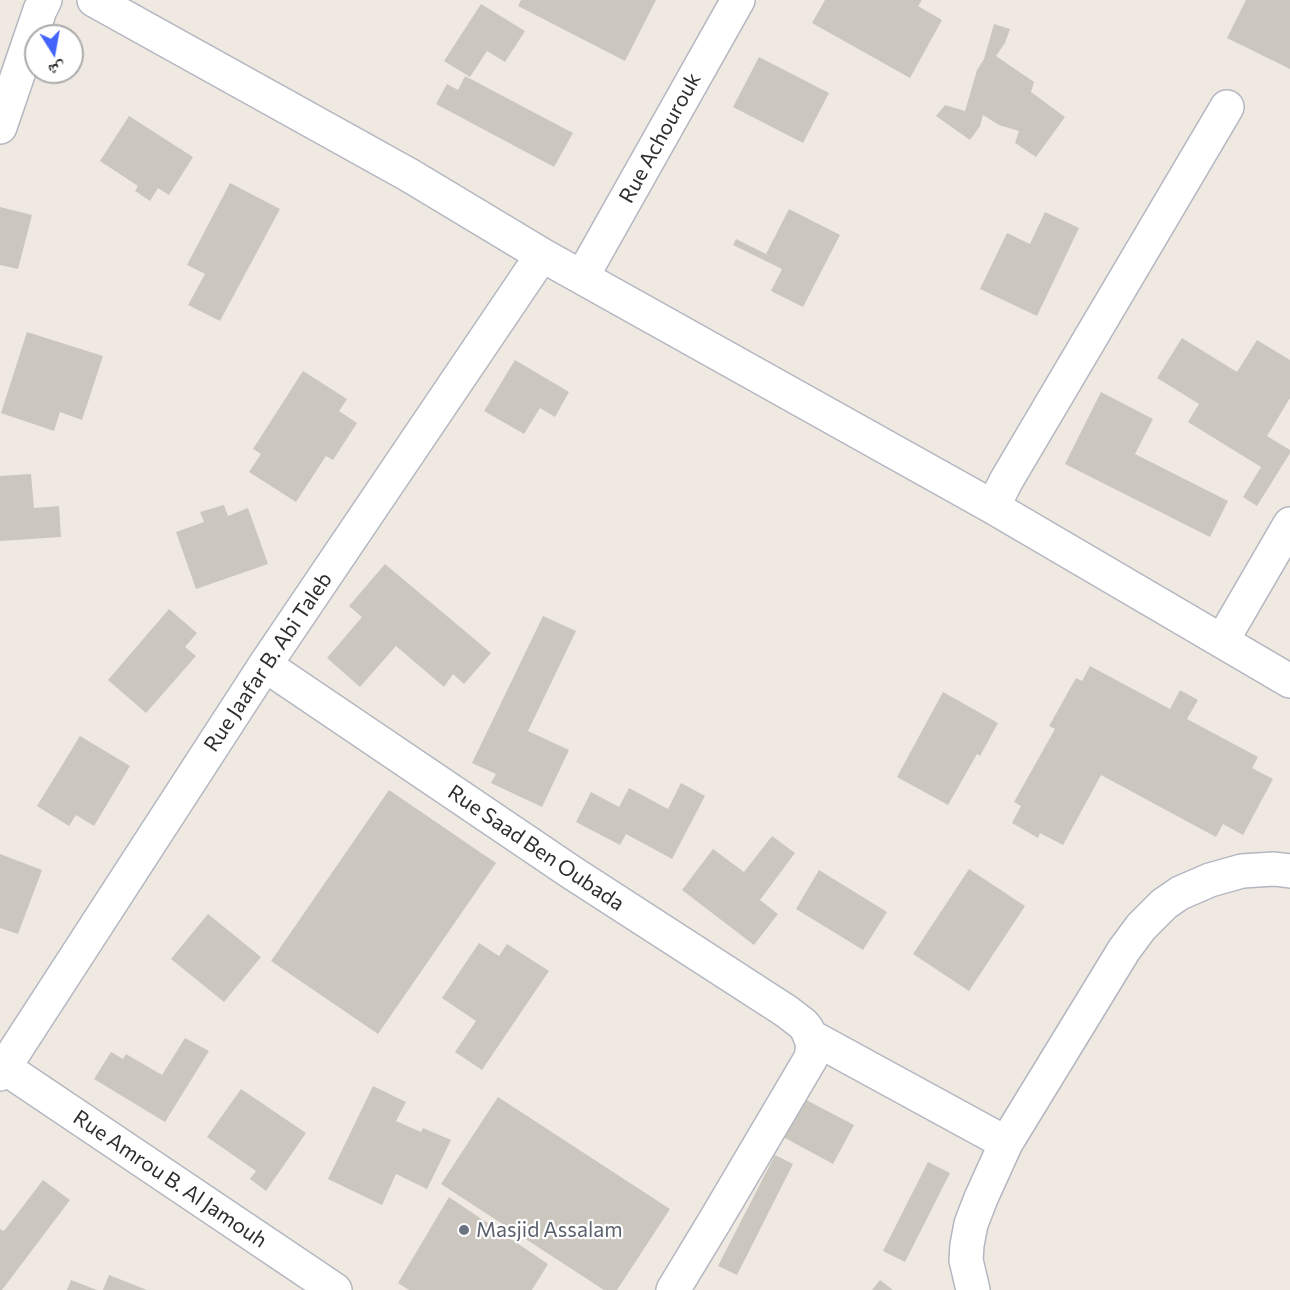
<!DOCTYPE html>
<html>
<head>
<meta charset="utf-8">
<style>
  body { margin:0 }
  #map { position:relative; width:1290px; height:1290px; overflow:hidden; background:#efe9e1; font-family:Commissioner,"Noto Naskh Arabic",sans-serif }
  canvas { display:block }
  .north { position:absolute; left:24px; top:24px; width:60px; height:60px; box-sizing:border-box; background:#fff; border:2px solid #ababab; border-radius:50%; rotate:169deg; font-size:16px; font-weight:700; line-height:24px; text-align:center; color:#2e2e2e }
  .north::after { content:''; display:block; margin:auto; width:21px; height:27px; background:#4264fb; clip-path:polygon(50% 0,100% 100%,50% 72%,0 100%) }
</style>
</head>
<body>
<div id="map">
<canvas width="1290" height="1290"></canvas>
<div class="north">ش</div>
</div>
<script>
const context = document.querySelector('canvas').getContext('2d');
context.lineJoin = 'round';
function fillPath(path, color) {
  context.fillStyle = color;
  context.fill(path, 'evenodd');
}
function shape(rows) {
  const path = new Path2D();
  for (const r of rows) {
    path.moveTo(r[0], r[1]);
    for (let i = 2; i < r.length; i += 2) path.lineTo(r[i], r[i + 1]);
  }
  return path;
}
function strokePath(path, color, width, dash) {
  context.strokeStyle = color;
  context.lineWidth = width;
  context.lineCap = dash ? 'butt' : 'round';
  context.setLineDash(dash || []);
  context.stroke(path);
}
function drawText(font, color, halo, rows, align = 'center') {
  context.font = font + ' Commissioner,sans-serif';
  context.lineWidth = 4.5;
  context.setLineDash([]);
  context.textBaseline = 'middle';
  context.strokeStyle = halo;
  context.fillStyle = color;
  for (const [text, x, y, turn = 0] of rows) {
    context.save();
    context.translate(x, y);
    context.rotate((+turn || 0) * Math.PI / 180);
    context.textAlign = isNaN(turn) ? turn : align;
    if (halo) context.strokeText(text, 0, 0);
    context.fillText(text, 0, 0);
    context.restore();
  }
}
const building = shape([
  [521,0,656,0,625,61,518,6],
  [825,0,922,0,918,6,942,20,910,78,812,23],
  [1246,0,1290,0,1290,69,1227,38],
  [481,4,525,31,505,62,487,51,470,77,444,61],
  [994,24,1010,29,1005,43,996,56,1034,82,1031,92,1065,117,1036,157,1015,143,1019,131,999,125,983,115,980,126,970,140,936,116,945,105,965,111,977,70,984,59],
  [759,57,829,93,803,143,733,107],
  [465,76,573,133,554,167,436,104,447,84,458,90],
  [129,116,193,157,169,195,158,188,150,201,135,191,138,186,100,161],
  [230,183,280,209,220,321,188,305,205,274,187,265],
  [0,207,32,215,18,269,0,265],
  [789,209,840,235,803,307,771,291,782,269,733,245,736,239,766,254],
  [1045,212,1079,228,1037,316,980,289,1007,233,1030,244],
  [27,332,103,356,82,420,60,412,54,431,1,413],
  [1182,338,1237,372,1257,340,1290,360,1290,398,1267,436,1290,450,1290,453,1257,506,1243,497,1261,467,1188,422,1199,404,1157,378],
  [515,360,569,392,555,417,540,408,524,434,484,411],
  [303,371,347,399,339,411,357,423,333,460,326,456,296,502,249,472,261,454,253,449],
  [1101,392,1153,419,1135,454,1228,501,1210,537,1065,464],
  [31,474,34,508,59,506,61,537,0,541,0,476],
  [224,505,228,516,248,508,268,564,196,589,176,532,204,522,200,512],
  [385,564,491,653,464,684,453,674,444,687,396,646,360,687,327,658,362,617,349,606],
  [169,609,197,633,185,647,196,656,146,713,108,680],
  [543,616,576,631,528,731,569,750,542,807,491,783,496,774,472,763],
  [1090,666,1170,709,1180,690,1198,700,1187,719,1258,757,1252,768,1273,779,1243,835,1223,824,1216,837,1101,775,1063,845,1040,833,1038,838,1012,823,1021,806,1014,802,1055,729,1049,726,1076,678,1082,681],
  [943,692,998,723,980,756,977,754,948,805,897,777],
  [80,736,130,766,94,826,76,815,69,826,37,806],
  [681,783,705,796,672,859,626,834,620,845,576,822,591,792,619,807,629,788,668,809],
  [389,790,496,863,378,1034,271,961],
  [772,836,795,853,760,900,778,914,754,945,682,890,713,849,744,872],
  [0,854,42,870,18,934,0,928],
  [969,869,1025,906,969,991,913,954],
  [819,870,887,912,863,950,796,909],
  [208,914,261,957,224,1002,171,959],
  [479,943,499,956,507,944,549,971,482,1070,455,1052,476,1021,442,998],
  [185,1038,209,1051,165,1122,94,1079,111,1052,123,1059,126,1054,162,1075],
  [373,1086,406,1102,396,1121,421,1132,423,1128,451,1140,427,1189,396,1174,382,1205,328,1179],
  [241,1089,306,1133,266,1191,250,1179,256,1171,207,1137],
  [795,1094,854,1125,833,1164,774,1132],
  [498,1097,670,1209,617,1290,604,1290,441,1184],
  [775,1155,793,1164,737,1275,718,1266],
  [928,1162,950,1173,905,1262,883,1251],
  [43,1180,70,1200,2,1290,0,1290,0,1229,4,1231],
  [449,1197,548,1264,532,1290,409,1290,398,1283],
  [109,1275,147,1290,103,1290],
  [71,1280,97,1290,67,1290],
  [880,1280,893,1290,872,1290]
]);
const minor = shape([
  [94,0,409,175,542,255,993,507,1290,681],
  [0,127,40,10,45,0],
  [582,277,738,0],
  [993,507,1006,481,1227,107],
  [1222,641,1290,524],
  [265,665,571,872,786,1011,803,1024,807,1029,813,1044,811,1058,716,1219,673,1290],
  [810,1036,1006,1143],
  [5,1068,335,1290],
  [0,1074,265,665,542,255],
  [973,1290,966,1260,967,1245,971,1224,981,1198,1006,1143,1124,950,1141,927,1164,904,1180,893,1210,880,1242,871,1274,869,1290,871]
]);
const markers = [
  [464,1230,6,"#6b7280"]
];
const streetNames = [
  ["Rue Achourouk",660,138,-61],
  ["Rue Jaafar B. Abi Taleb",268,662,-56],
  ["Rue Saad Ben Oubada",536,848,34],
  ["Rue Amrou B. Al Jamouh",170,1179,34]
];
const worshipNames = [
  ["Masjid Assalam",476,1230]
];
fillPath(building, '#cbc7bf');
strokePath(minor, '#b4b7c1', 36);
strokePath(minor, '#fff', 33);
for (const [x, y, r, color] of markers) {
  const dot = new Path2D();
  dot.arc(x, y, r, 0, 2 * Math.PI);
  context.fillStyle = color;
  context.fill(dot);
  strokePath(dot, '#fff', 2);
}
drawText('21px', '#2e2e2e', '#fff', streetNames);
drawText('21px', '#5b616d', '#fff', worshipNames, 'left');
</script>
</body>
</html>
